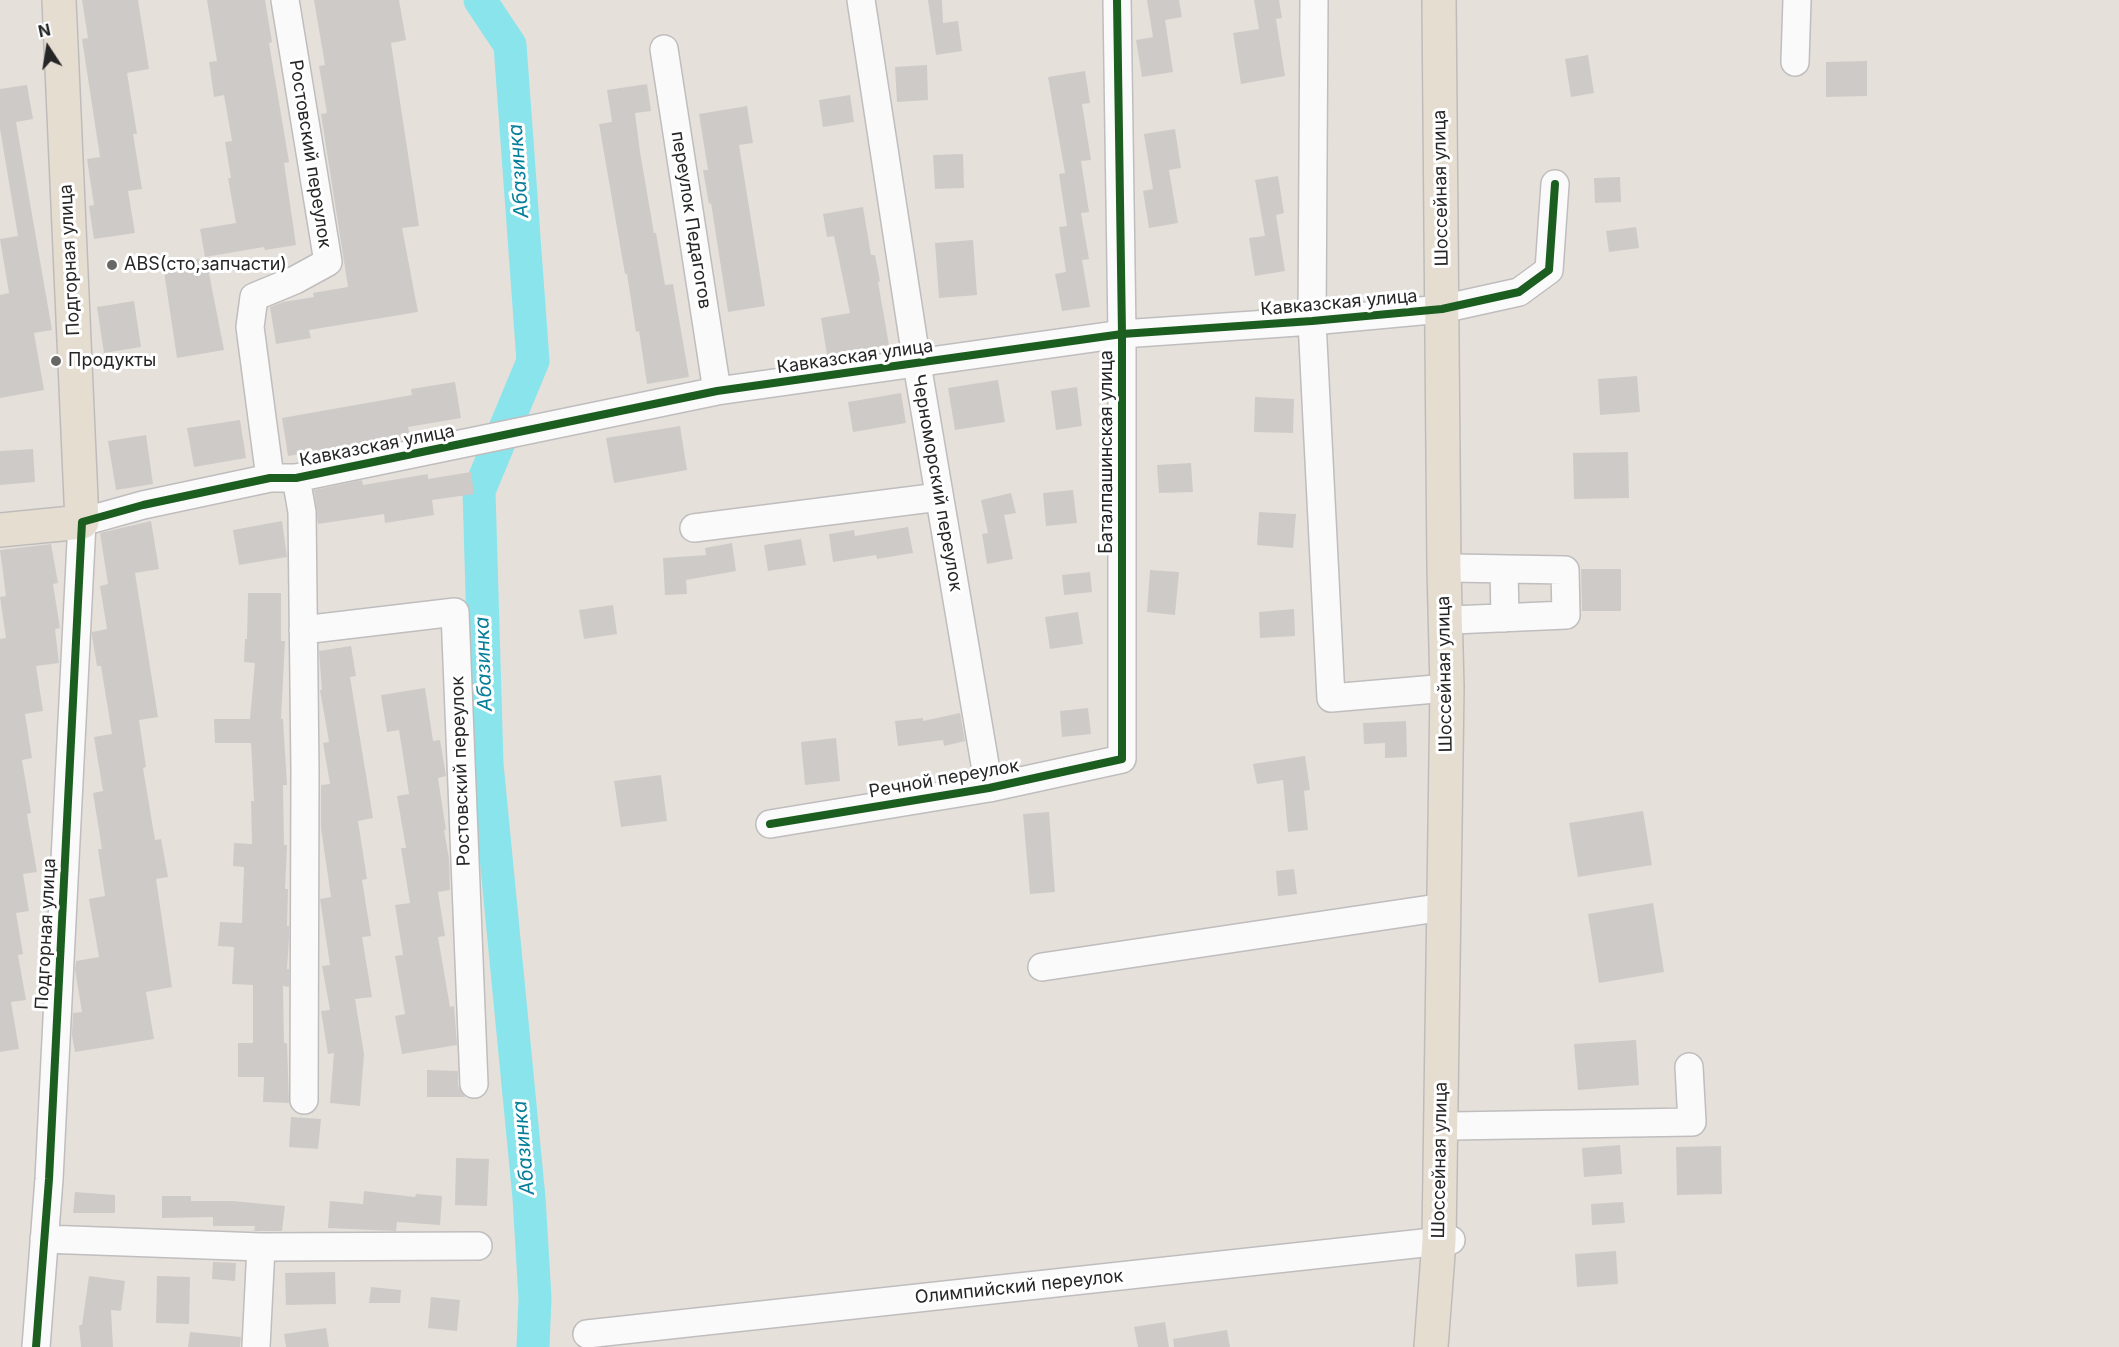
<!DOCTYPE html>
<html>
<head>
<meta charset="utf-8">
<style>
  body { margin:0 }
  #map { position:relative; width:2119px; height:1347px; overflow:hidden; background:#e6e0db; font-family:Inter,sans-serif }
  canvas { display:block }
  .north { position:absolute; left:18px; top:18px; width:60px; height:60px; -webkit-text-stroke:4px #fff; paint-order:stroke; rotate:348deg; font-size:16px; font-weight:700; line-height:24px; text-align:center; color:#262626 }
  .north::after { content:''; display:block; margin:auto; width:21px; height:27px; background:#262626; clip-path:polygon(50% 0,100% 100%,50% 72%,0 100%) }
</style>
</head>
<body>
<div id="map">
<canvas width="2119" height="1347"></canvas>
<div class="north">N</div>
</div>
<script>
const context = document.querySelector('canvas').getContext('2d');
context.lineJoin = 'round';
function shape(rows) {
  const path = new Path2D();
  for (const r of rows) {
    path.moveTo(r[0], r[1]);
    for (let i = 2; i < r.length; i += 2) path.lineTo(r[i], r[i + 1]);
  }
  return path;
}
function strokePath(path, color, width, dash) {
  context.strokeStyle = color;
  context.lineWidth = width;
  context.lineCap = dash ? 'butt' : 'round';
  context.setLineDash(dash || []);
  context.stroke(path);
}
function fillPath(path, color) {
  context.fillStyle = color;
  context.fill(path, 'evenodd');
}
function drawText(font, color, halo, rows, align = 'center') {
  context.font = font + ' Inter,sans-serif';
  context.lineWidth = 6;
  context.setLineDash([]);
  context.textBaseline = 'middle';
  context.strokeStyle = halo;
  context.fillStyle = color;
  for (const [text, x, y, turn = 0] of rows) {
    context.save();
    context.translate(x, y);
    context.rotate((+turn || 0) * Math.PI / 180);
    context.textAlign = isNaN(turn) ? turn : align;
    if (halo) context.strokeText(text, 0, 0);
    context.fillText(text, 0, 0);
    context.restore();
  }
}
const river = shape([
  [480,0,510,45,533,361,479,491,487,764,529,1198,535,1298,533,1347]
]);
const building = shape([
  [82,0,138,0,149,69,127,73,137,134,133,134,142,189,128,191,135,233,94,239,89,206,94,205,87,159,100,157,82,39,88,38],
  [207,0,265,0,272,42,269,43,289,162,284,163,296,245,265,250,264,247,205,257,200,229,236,223,228,178,231,178,225,142,232,141,224,95,214,97,209,62,217,61],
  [314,0,399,0,406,40,391,43,419,226,402,228,418,312,309,330,311,338,276,344,270,307,283,302,314,297,313,293,348,287,321,114,327,113,319,66,325,65],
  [928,0,942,0,943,23,958,21,962,51,936,55],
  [1147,0,1179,0,1182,17,1165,20,1173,72,1142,77,1136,40,1153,37],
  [1254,0,1279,0,1282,18,1276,19,1285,76,1241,84,1233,33,1259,29],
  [1588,55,1594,93,1571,97,1565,59],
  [1867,61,1867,96,1826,97,1826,62],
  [927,65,928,100,897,102,895,67],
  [1085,71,1090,103,1082,104,1091,160,1081,161,1089,212,1081,213,1089,259,1082,260,1090,307,1062,311,1055,274,1066,272,1059,227,1067,226,1059,174,1065,173,1048,77],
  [647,84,651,111,635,113,640,152,654,233,656,233,665,285,673,284,689,377,647,384,639,331,636,332,627,274,625,274,599,124,612,122,607,90],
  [27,85,33,119,16,122,52,330,34,333,44,390,0,398,0,295,9,293,0,239,18,236,0,129,0,89],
  [850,95,854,122,823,127,819,100],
  [747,106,753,143,739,145,765,306,728,312,711,203,709,204,703,170,708,170,699,114],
  [1175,129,1181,168,1169,170,1178,223,1149,228,1143,191,1153,189,1144,134],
  [963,154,964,188,935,189,933,155],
  [1278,176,1284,213,1276,215,1285,271,1255,276,1249,238,1265,236,1255,180],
  [1620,177,1621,202,1595,203,1594,178],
  [863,207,871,255,875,255,880,281,878,282,889,345,827,355,821,318,850,313,834,236,827,237,823,214],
  [1636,227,1639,248,1609,252,1606,231],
  [973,240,977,295,939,298,935,243],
  [206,258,224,350,177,358,163,265],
  [134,301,141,347,104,353,97,307],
  [1637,376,1640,412,1600,415,1598,379],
  [998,380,1005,422,955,430,948,388],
  [455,382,461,418,408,427,410,437,288,456,282,418,412,395,411,389],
  [1077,387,1082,426,1056,430,1051,391],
  [901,393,906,423,853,432,848,402],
  [1255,397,1294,399,1293,433,1254,432],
  [240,420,246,458,194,467,187,428],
  [680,426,687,470,614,483,606,438],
  [146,435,153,484,116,490,108,441],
  [33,449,35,482,0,485,0,451],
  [1628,452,1629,498,1574,499,1573,453],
  [1191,463,1193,492,1159,493,1157,465],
  [471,472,474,494,432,500,434,515,385,523,384,514,318,524,314,490,362,480,363,485,428,474,428,479],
  [1073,490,1077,523,1046,526,1043,493],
  [1011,493,1016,513,1004,515,1013,559,987,564,982,534,988,533,981,500],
  [1259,512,1296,514,1293,548,1257,545],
  [151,521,159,569,135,573,158,717,139,720,146,767,143,768,155,840,161,839,168,877,156,879,172,987,146,992,154,1039,75,1052,72,1035,73,1013,82,1012,75,970,76,961,99,957,89,899,105,896,98,849,102,849,93,793,103,791,94,737,112,734,101,666,97,666,92,636,92,632,107,629,100,586,108,584,100,533],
  [282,521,287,557,239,565,233,530],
  [908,527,913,553,877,559,876,555,833,562,829,534,854,530,855,536],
  [801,539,806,565,768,571,764,545],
  [732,543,736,571,686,580,687,594,665,595,663,558,706,555,705,548],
  [51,544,58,583,53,584,60,628,55,629,59,663,36,666,43,711,25,714,32,758,22,760,31,813,27,814,37,872,23,874,29,911,16,913,23,954,18,955,26,1000,11,1002,19,1049,0,1052,0,639,6,638,0,597,6,596,0,550],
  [1581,569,1621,569,1621,611,1582,611],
  [1150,570,1179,572,1175,615,1147,612],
  [1090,572,1092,592,1064,595,1062,575],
  [248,593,281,593,281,641,285,641,281,719,283,719,287,785,283,785,284,845,287,845,285,889,288,889,287,926,289,926,289,938,287,969,289,969,289,987,283,986,284,1043,287,1043,289,1103,263,1102,264,1077,238,1077,238,1043,253,1043,253,985,232,984,234,947,218,946,220,922,242,923,244,867,233,866,234,843,252,844,251,801,254,801,251,743,215,743,214,719,250,719,255,663,244,662,245,639,247,639],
  [613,605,617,634,584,639,579,610],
  [1294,609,1295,636,1260,638,1259,612],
  [1078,612,1083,644,1050,649,1045,617],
  [351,646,356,676,350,677,373,818,358,821,367,879,362,880,371,936,362,937,372,997,355,999,364,1054,360,1106,330,1103,334,1053,328,1054,321,1011,330,1010,322,966,330,965,320,899,331,897,321,828,321,785,330,784,323,743,329,742,320,690,322,690,319,651],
  [425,688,433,741,440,740,446,776,438,778,446,830,444,830,449,859,450,890,438,892,445,936,438,937,450,1007,454,1006,457,1045,402,1054,395,1016,405,1014,395,956,403,955,395,905,410,903,401,848,406,848,397,796,409,794,399,730,387,732,381,695],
  [1088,708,1091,734,1062,737,1060,711],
  [960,713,965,741,944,746,943,740,898,746,895,721,923,718,923,721],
  [1406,721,1407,757,1385,758,1385,743,1364,744,1363,723],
  [836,738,840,781,805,785,801,742],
  [1305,756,1310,790,1304,791,1308,830,1288,832,1283,780,1257,784,1253,764],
  [661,775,667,821,621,827,614,781],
  [1643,811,1652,865,1578,877,1569,823],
  [1049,812,1055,892,1030,894,1023,814],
  [1294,869,1297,894,1278,896,1276,871],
  [1653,903,1664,972,1599,983,1588,914],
  [1636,1040,1639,1085,1578,1090,1574,1044],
  [427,1070,458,1071,458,1085,465,1097,427,1097],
  [291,1117,321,1119,318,1149,289,1147],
  [1620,1145,1622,1174,1584,1177,1582,1148],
  [1721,1146,1722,1194,1677,1195,1676,1147],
  [456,1158,489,1159,487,1206,455,1205],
  [364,1191,415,1197,416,1194,442,1196,440,1225,397,1222,396,1231,328,1228,330,1201,363,1204],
  [75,1192,115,1195,115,1213,73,1213],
  [162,1196,191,1196,191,1201,233,1201,285,1206,282,1231,254,1231,255,1226,213,1226,213,1217,162,1218],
  [1623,1202,1625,1223,1592,1225,1591,1204],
  [1616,1251,1618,1284,1577,1287,1575,1254],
  [213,1262,236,1263,235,1281,212,1279],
  [335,1272,336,1304,286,1305,285,1273],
  [89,1276,125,1281,121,1311,111,1310,113,1347,81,1347,79,1325,82,1325],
  [157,1276,190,1277,189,1324,156,1323],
  [371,1287,401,1290,400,1303,369,1303],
  [431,1297,460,1300,457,1331,428,1328],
  [1165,1322,1169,1347,1138,1347,1134,1327],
  [326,1328,329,1347,286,1347,284,1334],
  [1227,1330,1230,1347,1174,1347,1173,1339],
  [190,1332,241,1337,240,1347,188,1347]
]);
const minor = shape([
  [861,0,917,364,989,788],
  [1314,0,1312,321,1331,698,1447,688],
  [664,49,717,391],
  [1795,62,1797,0],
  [270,478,250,327,254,297,295,280,328,262,285,0],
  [296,478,302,512,305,772,304,1100],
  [694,528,939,497],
  [1453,568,1565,570,1566,615,1453,620],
  [1504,569,1505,618],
  [303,630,455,612,474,1084],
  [770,824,989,788,1122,759,1122,334,1117,0],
  [1042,967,1444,907],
  [1452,1126,1692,1122,1689,1067],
  [44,1239,261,1247,478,1246],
  [587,1334,1451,1240],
  [36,1347,49,1179,82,522,143,505,270,478,296,478,717,391,1122,334,1312,321,1442,309,1519,292,1549,270,1555,184],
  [256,1347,261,1247]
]);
const major = shape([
  [0,530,82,522,59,0],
  [1431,1347,1439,1241,1447,688,1444,568,1439,0]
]);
const cycleway = shape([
  [770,824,989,788,1122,759,1122,334,1117,0],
  [36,1347,49,1179,82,522,143,505,270,478,296,478,717,391,1122,334,1312,321,1442,309,1519,292,1549,270,1555,184]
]);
const markers = [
  [112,265,6,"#696765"],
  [56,361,6,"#696765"]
];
const streetNames = [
  ["Ростовский переулок",310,154,81],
  ["Шоссейная улица",1441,188,-91],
  ["переулок Педагогов",691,220,81],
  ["Подгорная улица",70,260,-93],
  ["Кавказская улица",1339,303,-5],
  ["Кавказская улица",855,357,-8],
  ["Кавказская улица",377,446,-11],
  ["Баталпашинская улица",1107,452,-90],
  ["Черноморский переулок",937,483,80],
  ["Шоссейная улица",1445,674,-91],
  ["Ростовский переулок",461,771,-92],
  ["Речной переулок",944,779,-10],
  ["Подгорная улица",46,934,-87],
  ["Шоссейная улица",1440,1160,-89],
  ["Олимпийский переулок",1019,1287,-6]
];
const poiNames = [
  ["ABS(сто,запчасти)",124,265],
  ["Продукты",68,361]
];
const waterNames = [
  ["Абазинка",519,171,-94],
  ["Абазинка",484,664,-92],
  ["Абазинка",524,1148,-95]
];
strokePath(river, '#8ae4ec', 33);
fillPath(building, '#cecac7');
strokePath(minor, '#bfbdbd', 30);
strokePath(major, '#bebcbb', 36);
strokePath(minor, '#fbfafa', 27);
strokePath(major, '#e6ddd1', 33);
strokePath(cycleway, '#1b5e20', 8);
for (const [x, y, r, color] of markers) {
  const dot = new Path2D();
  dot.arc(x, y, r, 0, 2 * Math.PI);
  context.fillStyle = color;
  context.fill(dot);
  strokePath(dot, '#fff', 2);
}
drawText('18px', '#262626', '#fff', streetNames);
drawText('18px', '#262626', '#fff', poiNames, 'left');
drawText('italic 20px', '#067f9b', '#fff', waterNames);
</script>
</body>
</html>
